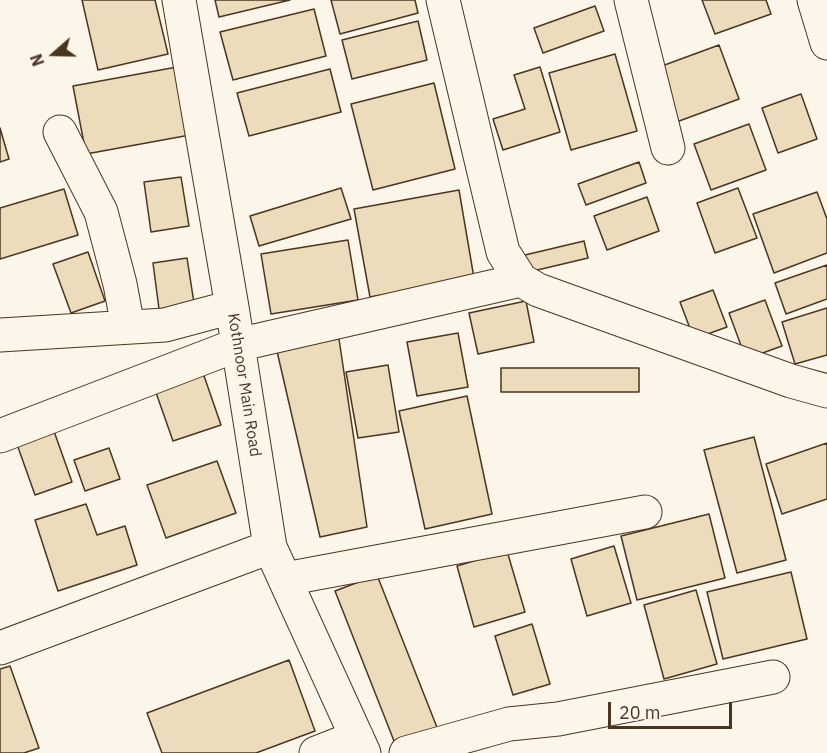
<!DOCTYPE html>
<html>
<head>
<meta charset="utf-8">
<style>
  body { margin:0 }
  #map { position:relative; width:827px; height:753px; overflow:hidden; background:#fbf6e9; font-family:"IBM Plex Sans",sans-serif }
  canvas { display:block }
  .north { position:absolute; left:24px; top:24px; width:60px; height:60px; -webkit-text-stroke:4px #fbf6e9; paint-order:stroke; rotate:250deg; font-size:16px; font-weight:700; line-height:24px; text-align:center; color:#4a3520 }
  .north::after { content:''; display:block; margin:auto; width:21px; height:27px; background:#4a3520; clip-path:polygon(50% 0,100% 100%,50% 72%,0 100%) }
  .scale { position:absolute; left:608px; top:702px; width:124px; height:27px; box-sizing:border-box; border:3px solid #4a3520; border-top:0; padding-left:8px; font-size:18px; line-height:21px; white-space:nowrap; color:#4a3520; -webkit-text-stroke:4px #fbf6e9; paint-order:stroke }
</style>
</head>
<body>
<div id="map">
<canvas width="827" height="753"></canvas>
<div class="north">N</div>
<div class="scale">20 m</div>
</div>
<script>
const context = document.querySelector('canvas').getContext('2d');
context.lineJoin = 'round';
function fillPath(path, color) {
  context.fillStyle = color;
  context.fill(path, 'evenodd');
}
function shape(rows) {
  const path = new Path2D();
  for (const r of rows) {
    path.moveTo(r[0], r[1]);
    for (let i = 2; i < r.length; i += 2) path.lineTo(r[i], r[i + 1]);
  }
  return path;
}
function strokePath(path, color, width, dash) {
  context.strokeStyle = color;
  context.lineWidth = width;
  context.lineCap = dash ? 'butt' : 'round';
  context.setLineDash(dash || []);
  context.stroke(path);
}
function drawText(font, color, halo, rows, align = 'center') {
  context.font = font + ' "IBM Plex Sans",sans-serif';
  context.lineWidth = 4.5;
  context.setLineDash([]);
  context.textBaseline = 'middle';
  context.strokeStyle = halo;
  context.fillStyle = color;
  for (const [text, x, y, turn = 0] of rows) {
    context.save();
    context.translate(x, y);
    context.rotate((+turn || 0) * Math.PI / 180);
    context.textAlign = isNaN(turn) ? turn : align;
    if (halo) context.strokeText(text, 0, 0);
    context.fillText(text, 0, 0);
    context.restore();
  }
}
const building = shape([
  [82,0,155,0,168,54,98,70,82,0],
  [215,0,290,0,219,17,215,0],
  [331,0,415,0,418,13,340,34,331,0],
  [702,0,766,0,771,14,715,34,702,0],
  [595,6,604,31,543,53,534,28,595,6],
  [314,9,326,56,233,80,220,32,314,9],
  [418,21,427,60,352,79,342,40,418,21],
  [719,45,739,99,671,124,651,70,719,45],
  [615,54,637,131,571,150,549,73,615,54],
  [177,67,190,135,86,154,73,86,177,67],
  [540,67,560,132,503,150,493,119,525,109,514,75,540,67],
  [330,69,341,112,249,136,237,93,330,69],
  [434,83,455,169,373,190,351,104,434,83],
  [801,94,817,139,778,153,762,108,801,94],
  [749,124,766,170,711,190,694,144,749,124],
  [0,128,9,159,0,162,0,128],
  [639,162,646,183,586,205,578,184,639,162],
  [181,177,189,226,151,232,144,182,181,177],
  [341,188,351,219,259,246,250,216,341,188],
  [738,188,757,238,715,253,697,203,738,188],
  [64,189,78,235,0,259,0,208,64,189],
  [459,190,474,278,370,297,354,209,459,190],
  [817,192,827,219,827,253,774,273,753,214,817,192],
  [647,197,659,231,607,250,594,216,647,197],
  [348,240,358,300,271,314,261,254,348,240],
  [584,241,588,258,529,272,525,255,584,241],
  [88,252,105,301,71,313,53,264,88,252],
  [187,258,194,303,159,309,153,263,187,258],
  [827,265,827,299,786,314,775,283,827,265],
  [713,290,727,327,694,339,680,302,713,290],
  [765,300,782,346,746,359,729,313,765,300],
  [526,301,534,342,478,354,469,313,526,301],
  [827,308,827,355,795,364,782,322,827,308],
  [458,333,468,387,417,396,407,342,458,333],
  [339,339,367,527,320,537,276,347,339,339],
  [388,365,399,432,358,438,346,372,388,365],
  [501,368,639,368,639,392,501,392,501,368],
  [202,370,221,425,173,441,154,387,202,370],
  [467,396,492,514,425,529,399,411,467,396],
  [50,420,72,482,35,495,13,433,50,420],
  [754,437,786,560,737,573,704,450,754,437],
  [827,443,827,499,782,514,766,464,827,443],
  [109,448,120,479,85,491,74,460,109,448],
  [217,461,236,513,166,538,147,485,217,461],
  [86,504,97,535,125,526,137,565,58,591,35,520,86,504],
  [709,514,725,578,637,600,621,536,709,514],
  [614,546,631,603,587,616,571,559,614,546],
  [507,551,525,612,474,627,457,566,507,551],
  [791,572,807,639,723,659,707,592,791,572],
  [377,575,438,730,396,746,335,591,377,575],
  [696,590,717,664,664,679,644,605,696,590],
  [532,624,550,684,513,695,495,636,532,624],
  [289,660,315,731,256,753,162,753,147,713,289,660],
  [10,666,39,748,24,753,0,753,0,669,10,666]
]);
const minor = shape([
  [179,0,232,307,270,547,364,753],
  [443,0,503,252,521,280,538,290,791,381,827,391],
  [631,0,668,148],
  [814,0,827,43],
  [60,132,101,212,120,284,128,327],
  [0,335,165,325,232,307],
  [0,436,237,345,521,280],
  [285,579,645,512],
  [0,648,270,547],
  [316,753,357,737],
  [406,753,509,724,558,719,773,677]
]);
const streetNames = [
  ["Kothnoor Main Road",244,385,81]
];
fillPath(building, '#ecdcbc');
strokePath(building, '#4a3520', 1.5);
strokePath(minor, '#4a3520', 35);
strokePath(minor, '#fbf6e9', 33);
drawText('16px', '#4a3520', '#fbf6e9', streetNames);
</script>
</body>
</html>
